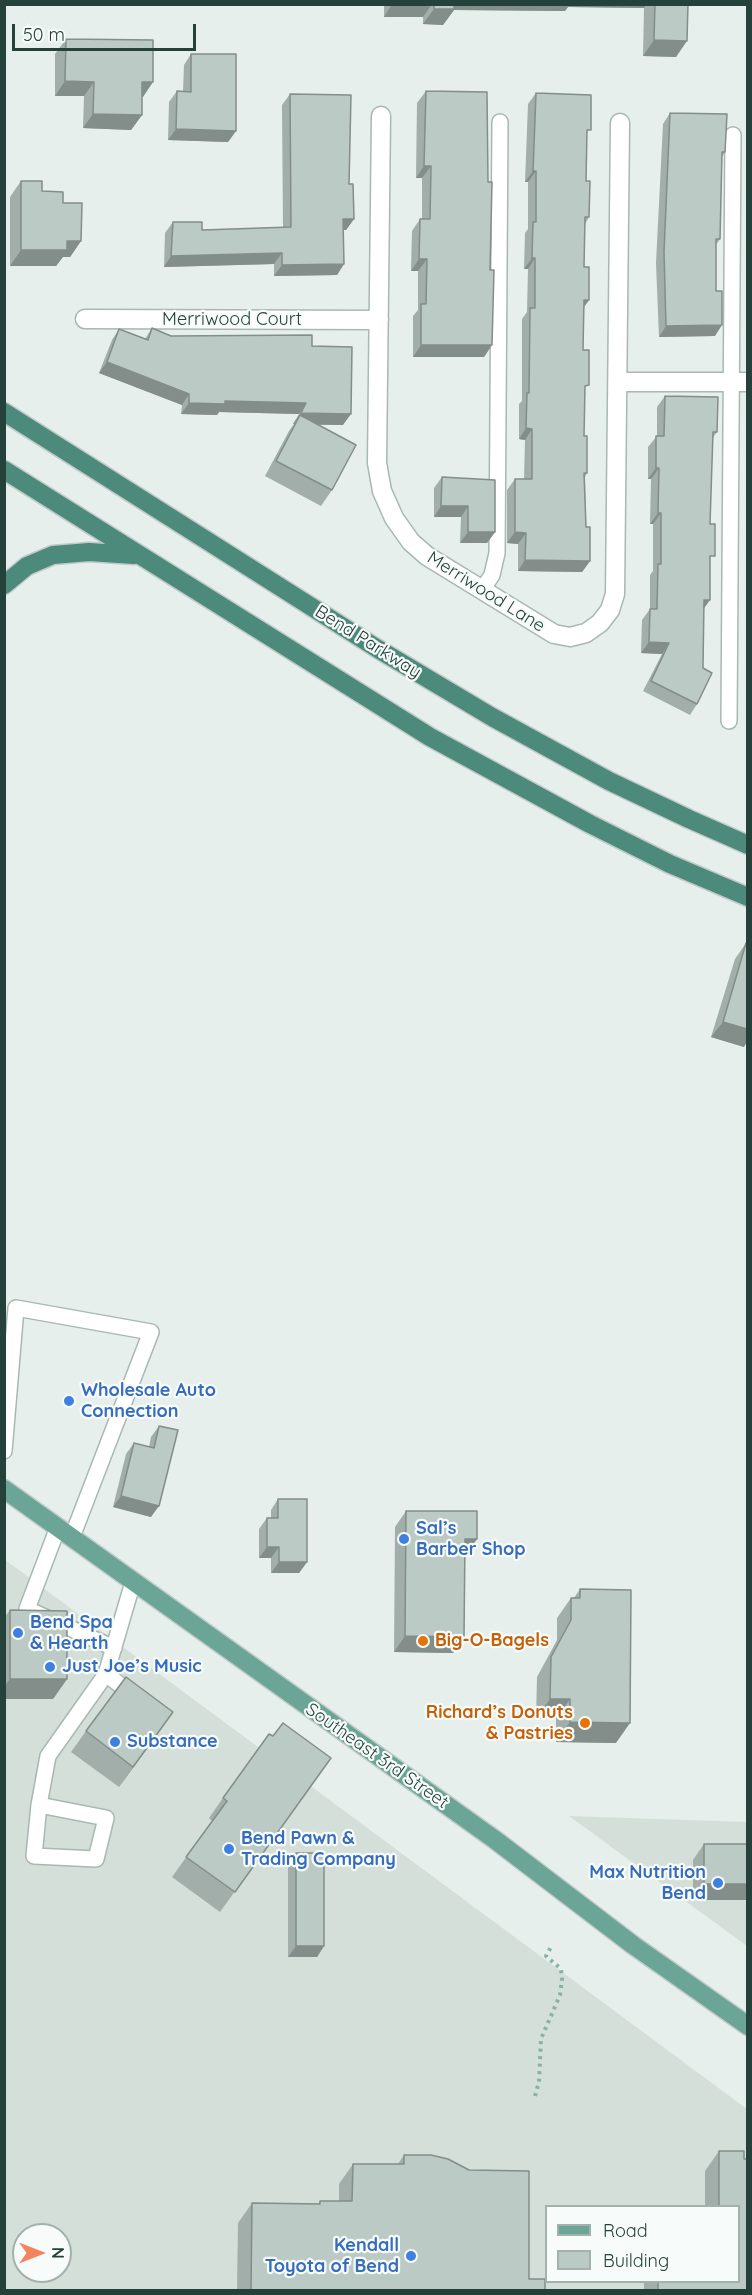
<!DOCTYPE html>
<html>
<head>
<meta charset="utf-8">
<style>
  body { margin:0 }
  #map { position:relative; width:752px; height:2295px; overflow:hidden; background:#e6efeb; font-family:Quicksand,sans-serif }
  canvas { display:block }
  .frame { position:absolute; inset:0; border:6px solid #24423a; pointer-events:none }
  .legend { position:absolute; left:545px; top:2205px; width:195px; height:78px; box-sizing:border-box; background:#f7fbf9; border:2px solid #a3b1ad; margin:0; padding:8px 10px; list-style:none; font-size:18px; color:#24423a }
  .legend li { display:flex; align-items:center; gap:12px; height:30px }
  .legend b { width:30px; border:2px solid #a3b1ad }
  .north { position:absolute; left:12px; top:2223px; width:60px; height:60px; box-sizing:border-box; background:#f7fbf9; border:2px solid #a3b1ad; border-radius:50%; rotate:90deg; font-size:16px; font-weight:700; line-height:24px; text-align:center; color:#24423a }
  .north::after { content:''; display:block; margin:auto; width:21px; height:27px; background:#f4845f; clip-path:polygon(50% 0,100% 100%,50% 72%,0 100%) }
  .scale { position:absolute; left:12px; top:24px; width:184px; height:27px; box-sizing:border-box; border:3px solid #24423a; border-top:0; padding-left:8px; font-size:18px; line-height:21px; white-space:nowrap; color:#24423a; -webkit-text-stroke:4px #f7fbf9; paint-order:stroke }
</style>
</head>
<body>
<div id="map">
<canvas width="752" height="2295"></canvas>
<div class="frame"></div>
<ul class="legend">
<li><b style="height:8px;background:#6aa596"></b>Road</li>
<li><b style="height:16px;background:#bbcac4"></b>Building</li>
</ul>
<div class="north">N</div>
<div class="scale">50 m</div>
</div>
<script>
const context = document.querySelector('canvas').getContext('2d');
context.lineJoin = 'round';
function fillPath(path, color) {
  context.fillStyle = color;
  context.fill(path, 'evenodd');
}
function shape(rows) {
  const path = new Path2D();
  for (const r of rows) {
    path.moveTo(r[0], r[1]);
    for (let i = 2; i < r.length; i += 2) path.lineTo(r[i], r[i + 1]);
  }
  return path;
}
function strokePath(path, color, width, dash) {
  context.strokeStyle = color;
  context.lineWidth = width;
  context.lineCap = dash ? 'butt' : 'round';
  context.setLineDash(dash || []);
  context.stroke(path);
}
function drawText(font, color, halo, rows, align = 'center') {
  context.font = font + ' Quicksand,sans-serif';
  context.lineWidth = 4.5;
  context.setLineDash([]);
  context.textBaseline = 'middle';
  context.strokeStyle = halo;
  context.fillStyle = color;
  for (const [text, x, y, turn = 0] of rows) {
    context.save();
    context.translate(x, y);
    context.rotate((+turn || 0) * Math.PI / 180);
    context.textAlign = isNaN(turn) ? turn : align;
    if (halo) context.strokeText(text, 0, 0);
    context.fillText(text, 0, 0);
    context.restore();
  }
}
const built = shape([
  [4,1559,747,2109,747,2290,5,2290],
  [546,2206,738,2206,738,2282,546,2282],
  [24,2235,60,2235,60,2271,24,2271],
  [569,1816,747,1822,747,1946]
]);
const path = shape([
  [535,2096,539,2082,541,2039,560,1995,562,1979,561,1969,546,1956,551,1947]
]);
const service = shape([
  [482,590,492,575,497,553,500,122],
  [729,721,733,135],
  [4,1451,16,1308,151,1332,72,1537],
  [58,1527,27,1609,114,1648],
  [133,1582,106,1674,134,1696],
  [39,1805,106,1818,96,1859,34,1856,39,1805,48,1756,106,1674]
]);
const minor = shape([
  [381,116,377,463,382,491,394,518,411,542,427,556,554,634,570,637,586,633,600,623,610,610,615,594,620,123],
  [85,319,379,320],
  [618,382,748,382]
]);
const primary = shape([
  [4,1489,494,1839,633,1945,748,2026]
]);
const trunk = shape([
  [4,412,378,649,492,717,609,781,689,819,748,845],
  [4,470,430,737,590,824,670,864,748,897],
  [4,585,27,566,53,555,89,552,134,555]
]);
const wall = shape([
  [384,4,688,4,676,57,643,56,644,8,568,7,565,11,454,10,443,25,423,24,423,17,384,17],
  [66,39,143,97,142,97,142,115,131,130,83,128,84,96,55,96,55,54],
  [191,54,236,131,228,142,168,140,169,102,177,91,183,92,184,65],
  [426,91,488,182,492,345,484,357,413,357,413,316,418,310,418,271,411,271,412,231,420,219,422,219,422,178,416,178,417,103],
  [536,93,587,135,586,181,589,217,585,224,584,267,589,300,584,307,583,350,585,392,584,436,587,473,585,477,586,527,590,561,582,572,518,571,518,544,507,543,507,490,515,479,524,479,525,440,519,439,519,404,522,401,522,319,527,312,528,269,524,269,525,233,528,229,528,182,525,182,528,104],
  [290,94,349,184,354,219,346,230,344,230,344,264,337,275,274,276,274,264,164,267,165,233,173,222,202,230,283,227,282,105],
  [670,113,725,152,722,157,720,239,716,245,715,336,659,337,656,263,663,124],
  [21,181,42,191,63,203,81,241,70,257,63,257,56,266,10,266,10,197],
  [152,328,171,336,312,346,343,425,317,425,332,490,321,506,265,476,289,431,294,424,293,424,299,414,219,412,217,415,181,414,182,405,99,373,112,340,119,329,145,339],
  [665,396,717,432,712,439,710,524,710,562,704,608,697,704,690,715,643,691,662,654,641,653,642,620,650,609,650,575,653,571,653,524,650,524,651,479,648,479,648,447,657,436,657,407],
  [442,477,495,532,487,543,460,543,461,517,434,517,434,488],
  [746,943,744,1047,711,1037,735,959],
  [159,1426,151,1517,113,1507,126,1454,134,1443,149,1447,151,1437],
  [278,1499,307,1562,299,1573,271,1573,271,1558,259,1558,259,1529,267,1518,271,1518,271,1510],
  [406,1511,477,1539,465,1555,464,1637,453,1653,394,1652,395,1527],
  [580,1589,616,1743,556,1742,556,1719,536,1719,537,1677,557,1640,557,1618,571,1598,574,1598],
  [10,1610,67,1679,53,1699,4,1699,4,1618],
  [86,1731,159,1732,119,1787,71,1752],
  [273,1736,331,1758,220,1912,172,1877,212,1821,209,1818,223,1798],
  [704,1844,747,1900,693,1900,693,1860],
  [296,1853,324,1946,317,1957,288,1957,288,1864],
  [719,2151,744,2151,744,2159,747,2159,747,2290,644,2290,644,2282,738,2282,738,2206,705,2206,705,2171],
  [404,2155,529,2279,545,2290,237,2290,238,2223,252,2203,318,2204,320,2201,339,2201,339,2184,353,2164,398,2164]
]);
const shadedWall = shape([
  [392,4,432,4,423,17,384,17],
  [447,4,647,4,644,8,568,7,565,11,454,10,443,25,423,24,434,9],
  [654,40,687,41,676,57,643,56],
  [65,81,94,82,84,96,55,96],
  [142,82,153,82,143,97,132,97],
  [93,114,142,115,131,130,83,128],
  [176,129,236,131,228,142,168,140],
  [424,166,431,166,422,178,416,178],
  [533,171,536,171,528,182,525,182],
  [343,219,354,219,346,230,336,230],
  [67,241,81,241,70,257,63,257,56,266,10,266,21,250],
  [282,253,274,264,164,267,171,256],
  [532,258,535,258,528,269,524,269],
  [419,259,427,259,418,271,411,271],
  [344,264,337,275,274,276,282,265],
  [584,300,589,300,581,311],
  [722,325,715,336,659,337,666,326],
  [421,345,492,345,484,357,413,357],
  [107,362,189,394,182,405,99,373],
  [225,401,306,403,299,414,219,412,217,415,181,414,189,403],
  [301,413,351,414,343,425,296,424,300,415,294,424,293,424],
  [526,428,532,429,525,440,519,439],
  [656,468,659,468,651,479,648,479],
  [441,506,468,506,461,517,434,517],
  [658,513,661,513,653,524,650,524],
  [468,532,495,532,487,543,460,543],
  [515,532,526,533,518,544,507,543],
  [525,560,590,561,582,572,518,571],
  [704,600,710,600,702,611],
  [649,642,669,643,662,654,641,653],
  [723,1022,747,1029,747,1042,744,1047,711,1037],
  [121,1496,159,1506,151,1517,113,1507],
  [465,1539,477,1539,466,1555,454,1555],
  [267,1547,279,1547,271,1558,259,1558],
  [279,1562,307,1562,299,1573,271,1573],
  [405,1636,464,1637,453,1653,394,1652],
  [10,1679,67,1679,53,1699,4,1699,4,1687],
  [550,1699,570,1699,556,1719,536,1719],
  [173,1712,159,1732,119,1787,133,1767],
  [570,1722,630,1723,616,1743,556,1742],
  [704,1884,747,1884,747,1900,693,1900],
  [296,1946,324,1946,317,1957,288,1957]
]);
const building = shape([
  [434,4,454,4,454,9,434,9,434,4],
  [655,4,688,4,687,41,654,40,655,4],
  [66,39,153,40,153,82,142,82,142,115,93,114,94,82,65,81,66,39],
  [191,54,236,54,236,131,176,129,177,91,191,92,191,54],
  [426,91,487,92,488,182,492,182,490,270,494,270,492,345,421,345,421,304,426,304,427,259,419,259,420,219,430,219,431,166,424,166,426,91],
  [536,93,591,95,591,130,587,130,586,181,590,181,589,217,585,217,584,267,589,267,589,300,584,300,583,350,589,350,589,385,585,386,584,436,587,436,587,473,584,473,586,527,590,527,590,561,525,560,526,533,515,532,515,479,532,479,532,429,526,428,527,393,529,393,530,308,535,308,535,258,532,258,533,222,536,222,536,171,533,171,536,93],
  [290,94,351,95,349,184,353,184,354,219,343,219,344,264,282,265,282,253,171,256,173,222,202,222,202,230,291,227,290,94],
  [670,113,727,114,725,152,722,152,720,239,716,239,716,291,722,291,722,325,666,326,664,252,670,113],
  [21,181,42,181,42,191,63,192,63,203,82,203,81,241,67,241,67,250,21,250,21,181],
  [152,328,171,336,312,335,312,346,352,347,351,414,301,413,306,403,225,401,225,404,189,403,189,394,107,362,119,329,148,340,152,328],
  [665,396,718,397,717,432,713,432,710,524,715,524,715,556,710,556,710,600,704,600,703,668,712,673,697,704,651,681,669,643,649,642,650,609,657,609,658,564,661,564,661,513,658,513,659,468,656,468,656,436,664,436,665,396],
  [300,415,356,445,332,490,276,461,300,415],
  [442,477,495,480,495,532,468,532,468,506,441,506,442,477],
  [746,943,747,943,747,1029,723,1022,746,943],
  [159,1426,178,1430,159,1506,121,1496,134,1443,154,1448,159,1426],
  [278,1499,307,1499,307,1562,279,1562,279,1547,267,1547,267,1518,278,1518,278,1499],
  [406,1511,477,1511,477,1539,465,1539,464,1637,405,1636,406,1511],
  [580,1589,631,1590,630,1723,570,1722,570,1699,550,1699,551,1657,571,1620,571,1598,580,1598,580,1589],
  [10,1610,67,1611,67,1679,10,1679,10,1610],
  [126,1677,173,1712,133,1767,86,1731,126,1677],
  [283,1723,331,1758,235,1892,186,1857,227,1801,223,1798,269,1734,273,1736,283,1723],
  [704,1844,747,1844,747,1884,704,1884,704,1844],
  [296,1853,324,1853,324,1946,296,1946,296,1853],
  [719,2151,744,2151,744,2159,747,2159,747,2290,658,2290,658,2282,738,2282,738,2206,719,2206,719,2151],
  [404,2155,431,2155,448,2159,469,2170,529,2171,529,2279,545,2279,545,2290,251,2290,252,2203,320,2204,320,2201,352,2201,353,2164,404,2164,404,2155]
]);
const markers = [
  [69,1401,6,"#3f7fe0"],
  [404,1539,6,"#3f7fe0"],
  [18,1633,6,"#3f7fe0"],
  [423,1641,6,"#e8710a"],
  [50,1667,6,"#3f7fe0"],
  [585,1723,6,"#e8710a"],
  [115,1742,6,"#3f7fe0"],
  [229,1849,6,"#3f7fe0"],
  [718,1883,6,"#3f7fe0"],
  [411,2256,6,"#3f7fe0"]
];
const streetNames = [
  ["Merriwood Court",232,320],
  ["Merriwood Lane",486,592,32],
  ["Bend Parkway",368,642,32],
  ["Southeast 3rd Street",377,1756,35]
];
const shopNames = [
  ["Wholesale Auto",81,1391],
  ["Connection",81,1412],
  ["Sal’s",416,1529],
  ["Barber Shop",416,1550],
  ["Bend Spa",30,1623],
  ["& Hearth",30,1644],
  ["Just Joe’s Music",62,1667],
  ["Substance",127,1742],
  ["Bend Pawn &",241,1839],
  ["Trading Company",241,1860],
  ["Max Nutrition",706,1873,"right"],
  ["Bend",706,1894,"right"],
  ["Kendall",399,2246,"right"],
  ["Toyota of Bend",399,2267,"right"]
];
const foodNames = [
  ["Big-O-Bagels",435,1641],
  ["Richard’s Donuts",573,1713,"right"],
  ["& Pastries",573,1734,"right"]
];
fillPath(built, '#d4dfda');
strokePath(service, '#a8b8b2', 18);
strokePath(minor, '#a8b8b2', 21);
strokePath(primary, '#c2cac8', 21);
strokePath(trunk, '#c2cac8', 21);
strokePath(path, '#86b3a5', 4, [3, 4.5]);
strokePath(service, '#fff', 15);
strokePath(minor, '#fff', 18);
strokePath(primary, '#6aa596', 18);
strokePath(trunk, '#4c8a7c', 18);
fillPath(wall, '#a1aea9');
fillPath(shadedWall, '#838d89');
fillPath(building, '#bbcac4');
strokePath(building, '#838d89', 1.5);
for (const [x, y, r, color] of markers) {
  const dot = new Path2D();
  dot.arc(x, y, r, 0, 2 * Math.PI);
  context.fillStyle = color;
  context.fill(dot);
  strokePath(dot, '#f7fbf9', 2);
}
drawText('18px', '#24423a', '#f7fbf9', streetNames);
drawText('bold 18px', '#366cbe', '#f7fbf9', shopNames, 'left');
drawText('bold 18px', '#c56008', '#f7fbf9', foodNames, 'left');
</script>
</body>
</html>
